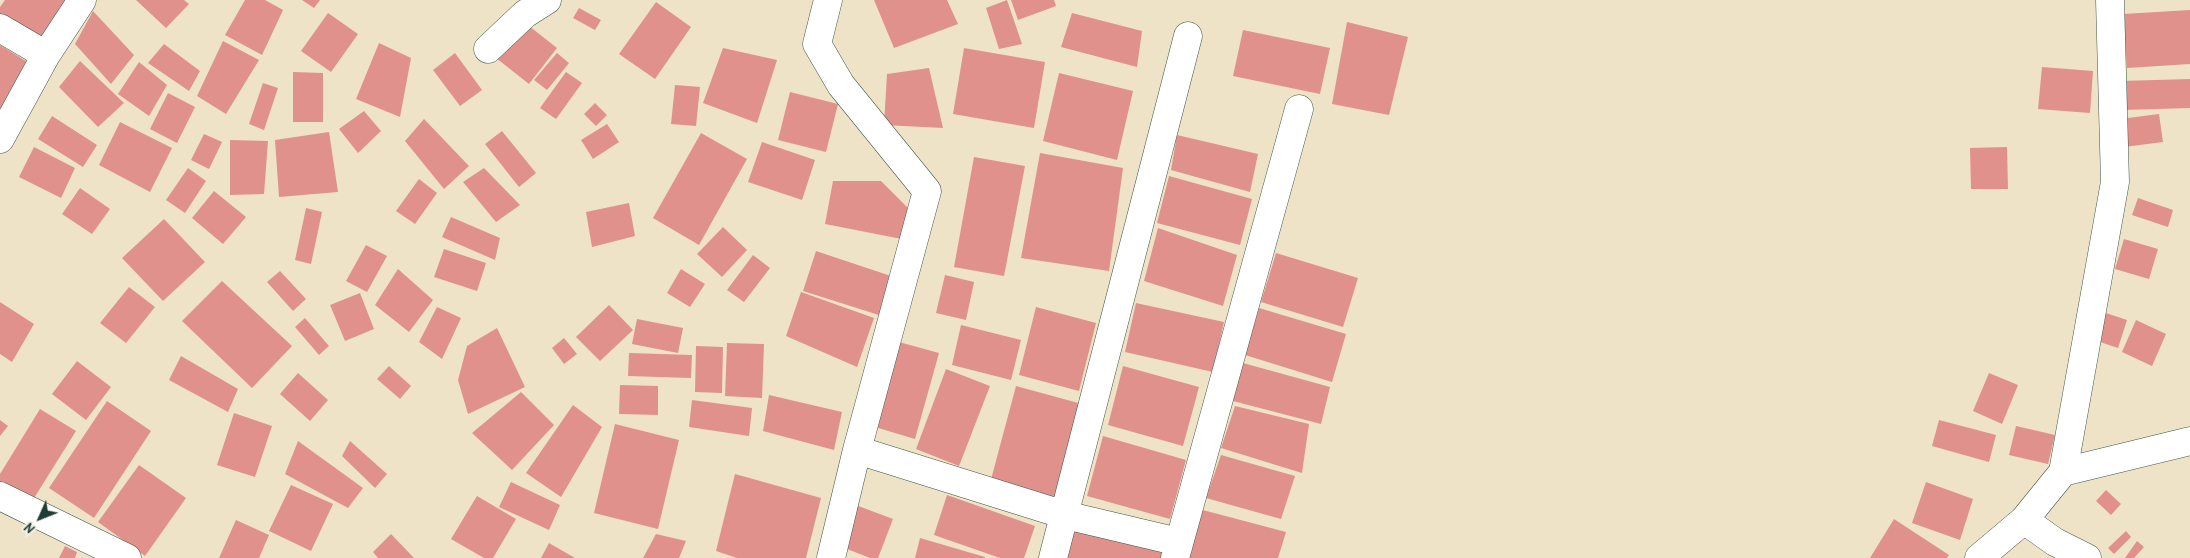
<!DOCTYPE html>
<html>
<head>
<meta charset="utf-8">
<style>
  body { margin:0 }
  #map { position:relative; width:2190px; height:558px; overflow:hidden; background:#eee3c6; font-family:"Patrick Hand",sans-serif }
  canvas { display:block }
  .north { position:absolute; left:15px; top:493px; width:50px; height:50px; -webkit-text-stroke:4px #f7f3e8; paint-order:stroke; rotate:226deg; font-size:14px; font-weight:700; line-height:20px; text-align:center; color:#1f3d34 }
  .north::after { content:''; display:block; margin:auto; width:18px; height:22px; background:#1f3d34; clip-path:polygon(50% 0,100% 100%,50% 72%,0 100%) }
</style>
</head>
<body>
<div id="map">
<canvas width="2190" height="558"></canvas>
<div class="north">N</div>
</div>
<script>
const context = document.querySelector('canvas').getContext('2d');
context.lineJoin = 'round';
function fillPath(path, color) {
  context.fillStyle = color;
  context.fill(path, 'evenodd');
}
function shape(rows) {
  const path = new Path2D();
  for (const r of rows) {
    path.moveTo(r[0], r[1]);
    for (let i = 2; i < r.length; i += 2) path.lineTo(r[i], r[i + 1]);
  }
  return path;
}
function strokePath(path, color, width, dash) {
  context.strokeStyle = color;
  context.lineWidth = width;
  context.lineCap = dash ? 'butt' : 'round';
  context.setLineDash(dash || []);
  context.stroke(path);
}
const building = shape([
  [5,0,70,0,39,42,0,18,0,7],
  [136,0,184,0,189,4,166,28],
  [245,0,265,0,283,10,262,55,225,35],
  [302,0,320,0,314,8],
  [874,0,947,0,958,24,894,48],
  [1007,0,1022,44,999,49,986,8],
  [1011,0,1054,0,1056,6,1018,20],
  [656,2,691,27,655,79,619,54],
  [579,8,601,20,595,30,573,18],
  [2190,10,2190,64,2127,68,2123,14],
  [93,11,134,55,111,84,75,44],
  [328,13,358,34,331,72,301,51],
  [1072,13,1142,31,1137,67,1061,47],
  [524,22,557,48,529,84,496,58],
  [1347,22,1408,37,1389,115,1332,104],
  [1243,30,1330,48,1320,94,1233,76],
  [223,41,259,60,226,114,197,96],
  [379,43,411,58,400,117,356,99],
  [164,44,200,71,189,91,148,63],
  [0,45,29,63,0,110],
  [723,48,777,60,757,123,703,103],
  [964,48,1045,62,1034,128,953,114],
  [455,53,482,90,460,106,433,70],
  [557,53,569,63,547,90,534,80],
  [80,61,124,103,98,127,59,87],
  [139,62,167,85,149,116,118,94],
  [2042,67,2093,71,2090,113,2038,109],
  [929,68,943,128,884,125,887,74],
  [293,72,323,73,323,122,293,122],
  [566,72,582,83,556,119,540,108],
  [1059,73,1133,91,1117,160,1043,141],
  [2190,79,2190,108,2122,110,2121,81],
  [263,83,278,88,264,130,249,124],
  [675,85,700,87,696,126,671,124],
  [790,92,838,104,826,152,778,140],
  [168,93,195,107,177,143,150,129],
  [595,103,607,115,596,126,584,114],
  [364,111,381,131,358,153,339,129],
  [2159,114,2163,142,2124,147,2120,119],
  [52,116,97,145,83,167,38,139],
  [424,119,469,166,444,189,405,141],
  [120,122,172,148,150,192,99,165],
  [607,124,619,142,593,159,581,140],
  [502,131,536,173,519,187,485,144],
  [329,132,338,192,279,197,275,140],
  [701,133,747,159,699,245,653,218],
  [204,134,222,142,209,169,191,160],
  [1177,135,1258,154,1250,192,1171,170],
  [230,140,268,141,264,194,230,195],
  [762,142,815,160,802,200,748,182],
  [34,147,75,168,61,198,19,177],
  [2007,147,2008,189,1971,189,1970,148],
  [1040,153,1123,168,1109,271,1021,258],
  [974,157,1025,166,1004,276,954,267],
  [188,168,206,181,185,213,166,200],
  [484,168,520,205,496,222,463,182],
  [1169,176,1252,199,1240,245,1157,223],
  [419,179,437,193,415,224,396,211],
  [833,181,881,181,912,212,907,240,825,224],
  [80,188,110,209,92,234,62,214],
  [214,191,246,217,223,244,192,218],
  [2138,198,2173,210,2168,227,2132,215],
  [629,203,635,236,592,247,586,212],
  [306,208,322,212,311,264,295,260],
  [451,217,500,238,495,260,442,237],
  [164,219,205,262,163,301,122,258],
  [723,227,747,250,722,277,697,254],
  [1158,228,1237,255,1223,306,1144,281],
  [2124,239,2158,249,2149,279,2115,269],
  [366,245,387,256,367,292,346,281],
  [444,249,486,263,477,291,434,277],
  [816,251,894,277,882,316,803,291],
  [1276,253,1358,278,1343,327,1261,302],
  [753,255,770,268,744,302,727,290],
  [398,269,433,300,409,332,375,305],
  [681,269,705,284,690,307,667,293],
  [280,271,306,299,293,311,267,282],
  [945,275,974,282,966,320,936,313],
  [222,281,292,346,252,388,182,321],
  [129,287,155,307,126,343,100,323],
  [801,292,874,318,857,367,786,336],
  [360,293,374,329,345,341,330,305],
  [0,302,34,324,12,362,0,354],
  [1136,303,1224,322,1213,372,1125,352],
  [609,305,633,330,600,361,576,337],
  [437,307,461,318,442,359,419,342],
  [1036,307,1096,323,1079,391,1019,375],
  [1259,308,1346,334,1332,382,1245,355],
  [2106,313,2127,320,2118,348,2097,341],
  [305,318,329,346,319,355,295,327],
  [637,319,683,328,678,353,632,344],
  [2136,320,2166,334,2152,366,2122,352],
  [961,325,1021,340,1011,380,952,365],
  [497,328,525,387,468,414,458,380,467,346],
  [564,338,577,354,564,364,552,348],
  [899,342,939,353,915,439,875,427],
  [727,343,764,344,762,398,725,396],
  [696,346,723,347,722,393,695,392],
  [629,353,692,355,691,378,628,376],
  [181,356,238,389,228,412,169,380],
  [77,361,111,387,86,420,52,394],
  [1243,363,1330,387,1321,424,1233,401],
  [389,366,411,386,400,399,377,379],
  [1123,366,1199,387,1183,446,1108,425],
  [946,369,990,386,959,466,916,449],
  [298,373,328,400,310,421,280,394],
  [1989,373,2018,385,2002,424,1973,411],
  [620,385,658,386,658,415,619,414],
  [1016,386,1082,404,1054,504,989,487],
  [521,392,554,425,512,470,472,433],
  [769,395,842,412,834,450,763,431],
  [692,400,752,408,749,436,689,427],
  [107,401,151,431,94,518,49,488],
  [573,405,602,427,561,497,526,473],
  [1235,406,1309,424,1302,473,1221,448],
  [40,409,76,431,31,503,0,484,0,474],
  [234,413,272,426,255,477,217,465],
  [0,420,8,426,0,436],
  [1939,420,1996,435,1989,462,1932,446],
  [615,424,679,440,658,529,594,513],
  [2016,426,2055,435,2048,464,2009,455],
  [1103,436,1186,460,1170,519,1087,496],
  [298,441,363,488,348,508,285,474],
  [350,441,387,474,375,488,342,456],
  [1221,455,1295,476,1281,519,1206,498],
  [139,465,186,498,145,556,98,522],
  [735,474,821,498,806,558,737,558,716,551],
  [511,482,560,505,549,530,499,507],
  [1926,482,1973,499,1960,540,1912,523],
  [291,485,333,504,311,551,269,531],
  [2106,490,2121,504,2111,515,2096,501],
  [947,495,1035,526,1024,558,1000,558,934,535],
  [477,496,516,519,493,558,484,558,451,539],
  [853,504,893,519,878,558,870,558,837,545],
  [1199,509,1286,532,1278,558,1185,558],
  [1894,519,1949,555,1947,558,1870,558],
  [236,520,269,535,259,558,219,558],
  [1075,523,1166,546,1163,558,1063,558],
  [2126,531,2131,537,2114,554,2108,548],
  [391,534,414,558,378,558,373,552],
  [656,534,686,541,679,558,643,558],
  [920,538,985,557,985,558,915,558],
  [2137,541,2144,547,2134,558,2125,558],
  [549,543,575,558,541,558],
  [65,546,77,552,75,558,59,558]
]);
const minor = shape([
  [828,0,817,44,841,85,927,191,857,450,831,558],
  [0,28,46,55],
  [488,49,525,14,547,0],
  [0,139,46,55,82,0],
  [857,450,1065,515,1179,542],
  [2063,472,2115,182,2110,0],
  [0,496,127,558],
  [2024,520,2055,542,2087,558],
  [1053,558,1188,36],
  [1175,558,1299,109],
  [1979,558,2024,520,2063,472,2190,441]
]);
fillPath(building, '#e1918b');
strokePath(minor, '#3e564a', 29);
strokePath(minor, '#fff', 28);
</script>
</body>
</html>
